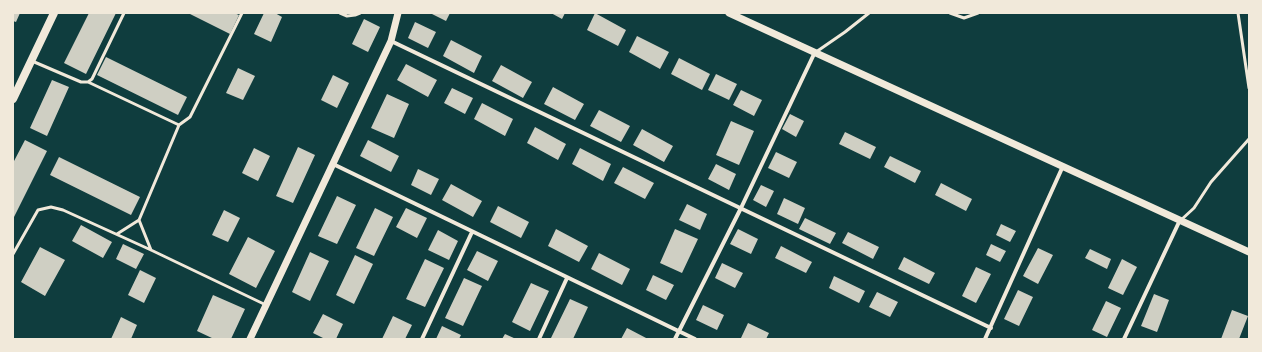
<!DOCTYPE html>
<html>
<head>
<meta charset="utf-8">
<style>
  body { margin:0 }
  #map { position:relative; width:1262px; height:352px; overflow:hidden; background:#0f3d3e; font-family:"Fira Sans",sans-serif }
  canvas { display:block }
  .frame { position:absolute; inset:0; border:14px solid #f1e9da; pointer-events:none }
</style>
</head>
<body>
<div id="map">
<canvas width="1262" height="352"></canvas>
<div class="frame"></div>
</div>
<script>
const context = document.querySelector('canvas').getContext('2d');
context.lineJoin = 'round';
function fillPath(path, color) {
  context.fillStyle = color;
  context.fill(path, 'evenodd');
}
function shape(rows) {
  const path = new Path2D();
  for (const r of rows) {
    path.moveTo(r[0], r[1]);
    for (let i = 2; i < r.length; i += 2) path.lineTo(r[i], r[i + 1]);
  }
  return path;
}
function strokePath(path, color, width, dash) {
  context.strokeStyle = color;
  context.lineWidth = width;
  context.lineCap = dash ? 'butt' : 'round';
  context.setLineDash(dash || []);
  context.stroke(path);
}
const building = shape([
  [13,13,20,13,16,22,13,21],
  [89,13,116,13,86,74,64,63],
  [188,13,234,13,239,15,230,34],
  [264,13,275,13,282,17,271,42,254,34],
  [430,13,450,13,446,21],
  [551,13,565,13,562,19],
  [595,13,626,30,618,46,587,30],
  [364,19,380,27,368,52,352,44],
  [415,22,436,32,428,48,408,38],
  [637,36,669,52,660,69,629,52],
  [451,40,482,56,474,73,443,56],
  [106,57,187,97,178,115,97,75],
  [679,58,710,74,702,90,671,74],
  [406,64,437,80,428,97,397,80],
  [501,65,532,82,523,98,492,81],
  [238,68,255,76,243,100,226,93],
  [716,74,737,84,729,100,708,90],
  [333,75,349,83,337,108,321,100],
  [52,80,69,87,47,136,30,128],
  [553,87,584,104,575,120,544,104],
  [452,88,473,98,465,114,444,103],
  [741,90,762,100,754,116,733,105],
  [387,94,409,104,394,138,371,128],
  [482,103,513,119,505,136,474,119],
  [599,110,630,126,621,142,590,126],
  [790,114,804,121,796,137,782,129],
  [731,121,754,131,739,165,716,155],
  [535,127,566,144,558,160,527,143],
  [642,129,673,146,664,162,633,145],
  [845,132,876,147,870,159,839,144],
  [25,140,47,151,13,219,13,163],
  [368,140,399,156,391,172,360,156],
  [298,147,315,155,293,203,276,196],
  [254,148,270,156,258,181,242,173],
  [580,148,611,164,603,181,572,164],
  [776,152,797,162,789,178,768,168],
  [890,156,921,171,915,183,884,167],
  [59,157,140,197,131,215,50,175],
  [716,164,736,174,729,190,708,179],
  [623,167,654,183,645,199,614,183],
  [418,169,439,179,431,195,411,185],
  [941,183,972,199,966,211,935,195],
  [451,184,482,201,473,217,442,200],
  [761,185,774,191,766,207,753,200],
  [337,196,356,205,337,244,318,236],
  [784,198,805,208,798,224,777,214],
  [687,204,707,214,700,230,679,220],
  [498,206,529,222,521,238,490,222],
  [375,208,393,217,374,256,356,248],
  [406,208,427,218,417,238,396,227],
  [224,210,240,218,228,242,212,235],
  [805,218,836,233,830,244,799,229],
  [1001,224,1016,231,1010,242,996,235],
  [81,225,112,242,103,258,72,241],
  [556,229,588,246,579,262,548,246],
  [675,229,698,239,682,273,660,263],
  [738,229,758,239,751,254,730,244],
  [438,230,458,241,449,260,428,250],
  [848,232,879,247,873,259,842,243],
  [248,237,275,251,256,288,229,274],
  [123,244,144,254,136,269,116,259],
  [991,244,1006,251,1000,262,986,255],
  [781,246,812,262,806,273,775,258],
  [40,247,65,260,45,296,21,282],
  [1038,248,1053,255,1038,284,1023,276],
  [1090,249,1111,259,1107,269,1085,258],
  [477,251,498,261,488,281,467,270],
  [310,252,329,261,310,301,292,292],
  [599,253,630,269,622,285,591,269],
  [355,255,373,264,354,304,336,295],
  [904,257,935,273,929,284,898,269],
  [425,259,444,268,425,307,406,299],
  [1122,259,1137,267,1123,295,1108,288],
  [722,263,743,273,735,288,715,278],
  [976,267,991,274,976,303,962,296],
  [140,270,156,278,144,303,128,295],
  [653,275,674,285,666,300,646,290],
  [834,276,865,291,859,303,829,288],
  [464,278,482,286,463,326,445,318],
  [531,283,549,291,530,331,512,322],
  [1018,290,1033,297,1019,326,1004,319],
  [877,292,898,302,890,317,869,307],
  [1154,294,1169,300,1157,332,1141,326],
  [213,295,245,309,231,339,214,339,197,331],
  [570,299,588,307,573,339,552,339,551,338],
  [1106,301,1121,308,1107,337,1092,330],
  [703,305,724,315,717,330,696,320],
  [1232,310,1248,316,1239,339,1221,339],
  [323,314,343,324,336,339,325,339,313,333],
  [393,316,412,325,405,339,382,339],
  [121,317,137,325,131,339,111,339],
  [748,323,769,333,766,339,741,338],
  [442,326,461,335,459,339,436,339],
  [627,328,648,339,621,339],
  [505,334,516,339,502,339]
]);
const service = shape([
  [340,13,347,16,355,15,360,13],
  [950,13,964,18,978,13],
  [1238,13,1249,88],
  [816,52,845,32,869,13],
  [32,61,81,82,88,82,92,79,124,13],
  [88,82,179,125,190,117,242,13],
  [1181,220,1194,208,1211,182,1249,139],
  [117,234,139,220],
  [151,250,139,220,179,125],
  [13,254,38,210,51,207,63,210,151,250,266,305]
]);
const minor = shape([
  [391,41,991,328],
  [333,164,695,339],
  [422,339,472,232],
  [539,339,567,278],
  [675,339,741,208,815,52],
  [985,339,1063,166],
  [1124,339,1180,220]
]);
const tertiary = shape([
  [729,13,1249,252],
  [250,339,391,41,398,13]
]);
const secondary = shape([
  [13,99,54,13]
]);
fillPath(building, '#cfcfc3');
strokePath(service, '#f1e9da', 3);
strokePath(minor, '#f1e9da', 4);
strokePath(tertiary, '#f1e9da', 7);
strokePath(secondary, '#f1e9da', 8);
</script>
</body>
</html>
